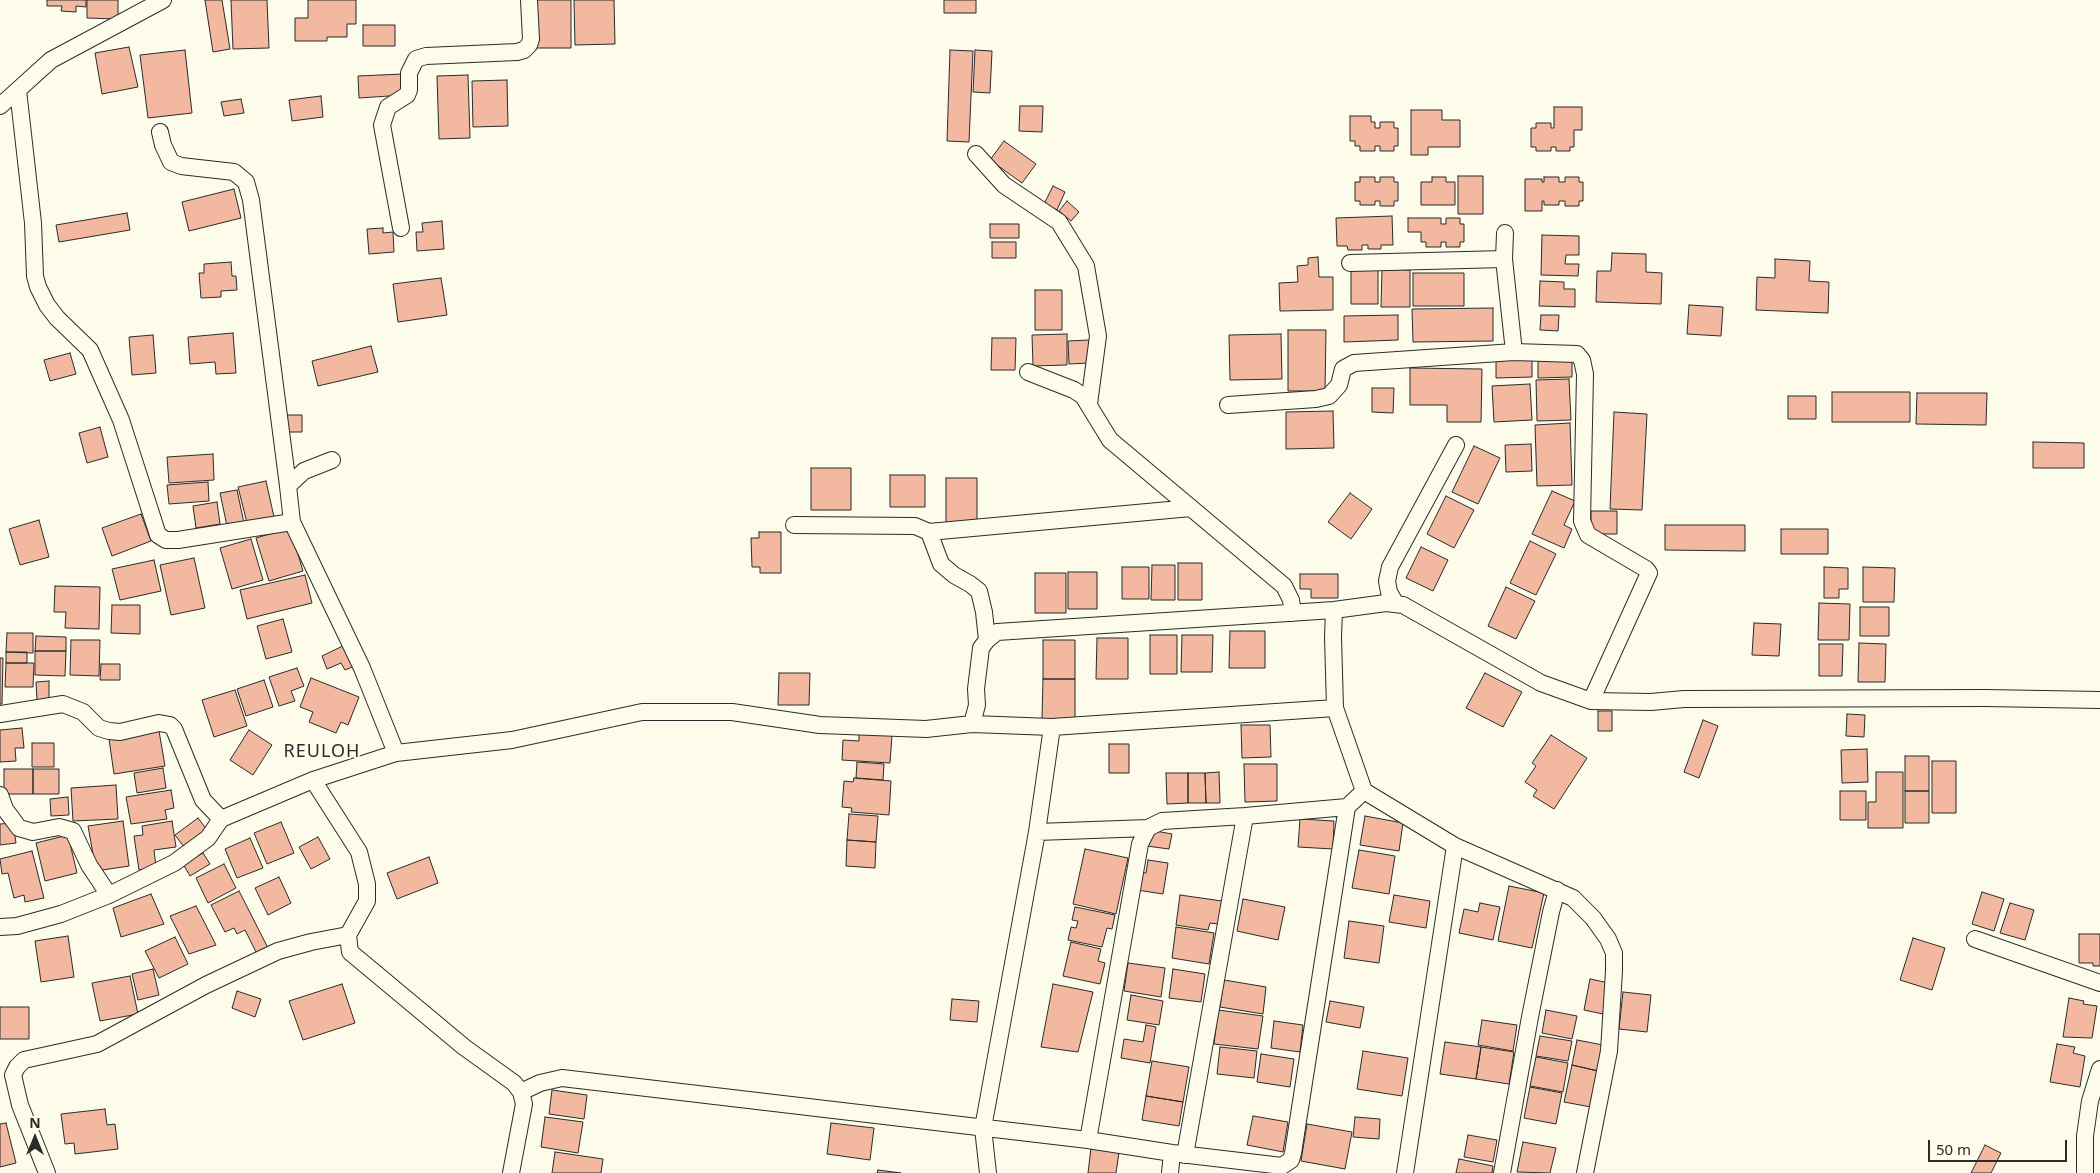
<!DOCTYPE html>
<html>
<head>
<meta charset="utf-8">
<style>
  body { margin:0 }
  #map { position:relative; width:2100px; height:1173px; overflow:hidden; background:#fdfbea; font-family:"Noto Sans",sans-serif }
  canvas { display:block }
  .north { position:absolute; left:10px; top:1113px; width:50px; height:50px; -webkit-text-stroke:4px #fdfbea; paint-order:stroke; rotate:0deg; font-size:14px; font-weight:700; line-height:20px; text-align:center; color:#2b2b2b }
  .north::after { content:''; display:block; margin:auto; width:18px; height:22px; background:#2b2b2b; clip-path:polygon(50% 0,100% 100%,50% 72%,0 100%) }
  .scale { position:absolute; left:1928px; top:1140px; width:139px; height:22px; box-sizing:border-box; border:2px solid #2b2b2b; border-top:0; padding-left:6px; font-size:15px; line-height:18px; white-space:nowrap; color:#2b2b2b; -webkit-text-stroke:4px #fdfbea; paint-order:stroke }
</style>
</head>
<body>
<div id="map">
<canvas width="2100" height="1173"></canvas>
<div class="north">N</div>
<div class="scale">50 m</div>
</div>
<script>
const context = document.querySelector('canvas').getContext('2d');
context.lineJoin = 'round';
function fillPath(path, color) {
  context.fillStyle = color;
  context.fill(path, 'evenodd');
}
function shape(rows) {
  const path = new Path2D();
  for (const r of rows) {
    path.moveTo(r[0], r[1]);
    for (let i = 2; i < r.length; i += 2) path.lineTo(r[i], r[i + 1]);
  }
  return path;
}
function strokePath(path, color, width, dash) {
  context.strokeStyle = color;
  context.lineWidth = width;
  context.lineCap = dash ? 'butt' : 'round';
  context.setLineDash(dash || []);
  context.stroke(path);
}
function drawText(font, color, halo, rows, align = 'center') {
  context.font = font + ' "Noto Sans",sans-serif';
  context.lineWidth = 4;
  context.setLineDash([]);
  context.textBaseline = 'middle';
  context.strokeStyle = halo;
  context.fillStyle = color;
  for (const [text, x, y, turn = 0] of rows) {
    context.save();
    context.translate(x, y);
    context.rotate((+turn || 0) * Math.PI / 180);
    context.textAlign = isNaN(turn) ? turn : align;
    if (halo) context.strokeText(text, 0, 0);
    context.fillText(text, 0, 0);
    context.restore();
  }
}
const building = shape([
  [47,0,86,0,86,7,76,6,76,12,61,11,62,6,47,6,47,0],
  [87,0,118,0,118,19,87,18,87,0],
  [205,0,222,0,230,49,213,52,205,0],
  [231,0,267,0,269,48,233,49,231,0],
  [308,0,356,0,356,24,347,24,347,37,327,37,327,41,295,41,295,18,308,18,308,0],
  [534,0,571,0,571,48,535,48,534,0],
  [574,0,614,0,615,44,575,45,574,0],
  [944,0,976,0,976,13,944,13,944,0],
  [363,25,395,25,395,46,363,46,363,25],
  [129,47,138,87,102,94,95,53,129,47],
  [185,50,192,113,148,118,140,55,185,50],
  [950,50,973,51,969,142,947,141,950,50],
  [975,50,992,51,990,93,973,92,975,50],
  [403,74,404,95,359,98,358,76,403,74],
  [468,75,470,138,439,139,437,76,468,75],
  [507,80,508,126,473,127,472,81,507,80],
  [321,96,323,117,292,121,289,100,321,96],
  [241,99,244,113,224,116,221,102,241,99],
  [1020,106,1043,106,1042,132,1019,131,1020,106],
  [1554,107,1582,107,1582,130,1574,130,1574,147,1570,147,1570,151,1556,151,1556,147,1551,147,1551,151,1536,151,1536,147,1531,147,1531,128,1536,128,1536,123,1551,123,1551,128,1554,128,1554,107],
  [1411,110,1442,110,1442,120,1460,120,1460,147,1428,147,1428,155,1411,155,1411,110],
  [1350,116,1371,116,1371,122,1375,122,1375,128,1380,128,1380,122,1394,122,1394,128,1398,128,1398,146,1394,146,1394,151,1380,151,1380,146,1375,146,1375,151,1360,151,1360,146,1355,146,1355,141,1350,141,1350,116],
  [1004,141,1036,164,1022,183,990,160,1004,141],
  [1458,176,1483,176,1483,214,1458,214,1458,176],
  [1360,177,1375,177,1375,182,1380,182,1380,177,1394,177,1394,182,1398,182,1398,201,1394,201,1394,206,1380,206,1380,201,1375,201,1375,205,1360,205,1360,201,1355,201,1355,182,1360,182,1360,177],
  [1432,177,1446,177,1446,182,1455,182,1455,205,1421,205,1421,182,1432,182,1432,177],
  [1544,177,1559,177,1559,182,1565,182,1565,177,1579,177,1579,182,1583,182,1583,201,1579,201,1579,206,1565,206,1565,201,1559,201,1559,205,1544,205,1544,201,1542,201,1542,211,1525,211,1525,179,1542,179,1542,182,1544,182,1544,177],
  [1053,186,1065,192,1057,210,1044,204,1053,186],
  [234,189,241,218,189,231,182,202,234,189],
  [1067,201,1079,212,1071,221,1059,211,1067,201],
  [127,213,130,230,59,242,56,225,127,213],
  [1392,216,1393,245,1381,245,1381,249,1368,249,1368,245,1362,245,1362,250,1348,250,1347,246,1337,246,1336,218,1392,216],
  [1408,218,1441,218,1441,224,1446,224,1446,218,1460,218,1460,224,1464,224,1464,242,1460,242,1460,247,1446,247,1446,242,1441,242,1441,247,1426,247,1426,242,1421,242,1421,232,1408,232,1408,218],
  [442,221,444,249,417,251,416,232,423,232,422,223,442,221],
  [990,224,1019,224,1019,238,990,238,990,224],
  [383,228,383,233,393,232,394,252,369,254,367,229,383,228],
  [1542,235,1579,236,1579,255,1566,255,1565,264,1579,264,1578,276,1541,275,1542,235],
  [992,242,1016,242,1016,258,992,258,992,242],
  [1612,253,1646,254,1646,272,1662,273,1661,304,1596,302,1597,271,1611,271,1612,253],
  [1318,257,1319,277,1333,277,1333,310,1280,311,1279,283,1298,282,1297,266,1308,265,1308,258,1318,257],
  [1775,259,1810,261,1809,281,1829,282,1828,313,1756,310,1757,277,1775,278,1775,259],
  [231,262,232,276,236,276,237,290,221,291,221,297,201,298,199,273,204,273,204,264,231,262],
  [1382,269,1410,270,1410,307,1381,307,1382,269],
  [1351,270,1378,270,1378,304,1351,304,1351,270],
  [1413,273,1464,273,1464,306,1413,306,1413,273],
  [441,278,447,315,398,322,393,284,441,278],
  [1540,281,1564,282,1564,289,1575,289,1575,307,1539,306,1540,281],
  [1035,290,1062,290,1062,330,1035,330,1035,290],
  [1689,305,1723,307,1721,336,1687,334,1689,305],
  [1493,308,1493,341,1413,342,1412,309,1493,308],
  [1398,315,1398,340,1344,342,1344,316,1398,315],
  [1541,315,1559,315,1558,331,1540,330,1541,315],
  [1288,330,1326,330,1325,391,1288,391,1288,330],
  [233,333,236,373,216,374,215,362,190,364,188,337,233,333],
  [1067,334,1067,365,1033,366,1032,335,1067,334],
  [1281,334,1282,379,1230,380,1229,335,1281,334],
  [153,335,156,373,132,375,129,337,153,335],
  [992,338,1016,338,1015,370,991,370,992,338],
  [1090,340,1090,363,1069,364,1068,341,1090,340],
  [371,346,378,372,318,386,312,361,371,346],
  [70,353,76,374,50,381,44,360,70,353],
  [1532,358,1532,377,1496,378,1496,359,1532,358],
  [1538,359,1572,359,1572,377,1538,378,1538,359],
  [1410,368,1482,369,1481,422,1447,422,1447,405,1410,405,1410,368],
  [1569,379,1571,420,1537,421,1536,380,1569,379],
  [1530,384,1532,420,1494,422,1492,386,1530,384],
  [1372,388,1394,388,1393,413,1372,412,1372,388],
  [1832,392,1910,392,1910,422,1832,422,1832,392],
  [1917,393,1987,393,1986,425,1916,424,1917,393],
  [1788,396,1816,396,1816,419,1788,419,1788,396],
  [1333,411,1334,448,1286,449,1286,412,1333,411],
  [1614,412,1647,414,1642,510,1610,509,1614,412],
  [284,415,302,415,302,432,285,432,284,415],
  [1570,423,1572,485,1537,486,1535,425,1570,423],
  [100,427,108,457,87,463,79,433,100,427],
  [2033,442,2084,443,2084,468,2033,468,2033,442],
  [1531,444,1532,471,1506,472,1505,445,1531,444],
  [1474,446,1500,458,1478,504,1452,492,1474,446],
  [213,454,214,480,169,483,167,457,213,454],
  [811,468,851,468,851,510,811,510,811,468],
  [890,475,925,475,925,507,890,507,890,475],
  [946,478,977,478,977,523,946,523,946,478],
  [266,481,274,517,247,523,238,487,266,481],
  [208,482,209,501,169,504,167,485,208,482],
  [237,490,244,523,227,526,220,493,237,490],
  [1552,491,1575,501,1564,525,1572,529,1564,548,1532,534,1552,491],
  [1350,493,1372,509,1351,539,1328,522,1350,493],
  [1446,496,1474,510,1454,548,1427,534,1446,496],
  [217,502,220,524,196,528,193,506,217,502],
  [1591,511,1617,511,1617,534,1591,534,1591,511],
  [141,514,151,541,112,556,102,528,141,514],
  [39,520,49,557,20,565,9,529,39,520],
  [1665,525,1745,525,1745,551,1665,550,1665,525],
  [290,528,303,571,269,581,256,538,290,528],
  [1781,529,1828,529,1828,554,1781,554,1781,529],
  [759,532,781,532,781,573,760,573,760,567,752,567,751,538,759,538,759,532],
  [251,539,263,580,232,589,220,548,251,539],
  [1530,541,1556,554,1536,595,1510,583,1530,541],
  [1421,547,1448,560,1433,591,1406,578,1421,547],
  [194,558,205,608,171,615,160,565,194,558],
  [154,560,161,591,120,600,112,569,154,560],
  [1178,563,1202,563,1202,600,1178,600,1178,563],
  [1152,565,1175,565,1175,600,1151,600,1152,565],
  [1122,567,1149,567,1149,599,1122,599,1122,567],
  [1824,567,1848,568,1848,589,1839,589,1839,598,1824,598,1824,567],
  [1863,567,1895,568,1894,602,1863,602,1863,567],
  [1068,572,1097,572,1097,609,1068,609,1068,572],
  [1035,573,1066,573,1066,613,1035,613,1035,573],
  [1300,574,1338,574,1338,598,1311,598,1311,589,1300,589,1300,574],
  [305,575,312,603,247,619,240,590,305,575],
  [55,586,100,587,99,629,65,628,66,612,54,612,55,586],
  [1506,587,1535,601,1516,639,1488,626,1506,587],
  [1819,603,1850,604,1849,640,1818,640,1819,603],
  [112,605,140,605,140,634,111,633,112,605],
  [1860,607,1889,607,1889,636,1860,636,1860,607],
  [283,619,292,652,266,659,257,626,283,619],
  [1754,623,1781,624,1779,656,1752,655,1754,623],
  [1230,631,1265,631,1265,668,1229,668,1230,631],
  [7,633,33,633,33,653,6,652,7,633],
  [1150,635,1177,635,1177,674,1150,674,1150,635],
  [1182,635,1213,635,1212,672,1181,672,1182,635],
  [36,636,66,637,66,651,35,651,36,636],
  [1097,638,1128,638,1128,679,1096,679,1097,638],
  [71,640,100,640,99,676,70,675,71,640],
  [1043,640,1075,640,1075,679,1043,679,1043,640],
  [1859,643,1886,644,1885,682,1858,682,1859,643],
  [347,644,357,665,345,670,341,663,327,669,322,656,347,644],
  [1819,644,1843,644,1842,676,1819,676,1819,644],
  [35,651,66,651,65,676,35,675,35,651],
  [6,652,27,652,27,663,6,663,6,652],
  [0,658,3,658,2,704,0,704,0,658],
  [6,663,34,663,33,687,5,687,6,663],
  [101,664,120,664,120,680,100,680,101,664],
  [297,668,304,686,291,691,295,701,279,706,269,677,297,668],
  [779,673,810,673,809,705,778,705,779,673],
  [1485,673,1522,692,1503,727,1466,708,1485,673],
  [311,678,359,697,348,725,341,722,336,733,309,722,313,712,300,707,311,678],
  [1043,679,1075,679,1075,719,1042,719,1043,679],
  [264,680,273,707,246,716,237,689,264,680],
  [49,681,49,700,37,700,36,682,49,681],
  [235,690,247,726,214,737,202,700,235,690],
  [1598,711,1612,711,1612,731,1598,731,1598,711],
  [1847,714,1865,715,1864,737,1846,736,1847,714],
  [1703,720,1718,726,1699,778,1684,772,1703,720],
  [1241,725,1270,725,1271,757,1242,758,1241,725],
  [22,728,24,748,15,748,16,761,0,762,0,730,22,728],
  [249,730,272,745,253,775,230,760,249,730],
  [159,731,165,766,114,774,109,739,159,731],
  [859,733,892,735,890,763,842,760,843,740,859,741,859,733],
  [1551,735,1587,758,1554,809,1533,796,1537,790,1525,782,1536,766,1532,763,1551,735],
  [32,743,54,743,54,767,32,767,32,743],
  [1109,744,1129,744,1129,773,1109,773,1109,744],
  [1867,749,1868,782,1842,783,1841,750,1867,749],
  [1905,756,1929,756,1929,791,1905,791,1905,756],
  [1932,761,1956,761,1956,813,1932,813,1932,761],
  [857,762,884,764,883,780,856,778,857,762],
  [1244,764,1277,764,1277,801,1245,802,1244,764],
  [163,768,166,788,137,793,134,773,163,768],
  [4,769,33,769,33,794,4,794,4,769],
  [33,769,59,769,59,794,33,794,33,769],
  [1219,772,1220,803,1206,803,1205,773,1219,772],
  [1876,772,1903,772,1903,828,1868,828,1868,802,1876,802,1876,772],
  [1166,773,1188,773,1188,803,1167,804,1166,773],
  [1188,773,1205,773,1206,803,1188,803,1188,773],
  [854,778,891,781,889,815,851,812,852,808,842,807,844,781,853,782,854,778],
  [116,785,118,819,73,821,71,788,116,785],
  [171,790,174,808,165,810,167,819,131,824,126,797,171,790],
  [1840,791,1866,791,1866,820,1840,820,1840,791],
  [1905,791,1929,791,1929,823,1905,823,1905,791],
  [68,797,69,815,51,816,50,799,68,797],
  [849,814,878,816,876,842,847,840,849,814],
  [1365,816,1403,823,1399,851,1360,845,1365,816],
  [198,818,207,830,184,847,175,835,198,818],
  [1300,819,1334,821,1333,849,1298,847,1300,819],
  [123,821,129,866,96,871,88,826,123,821],
  [172,821,176,847,154,850,156,867,139,870,134,836,143,835,142,826,172,821],
  [281,822,294,853,267,864,254,833,281,822],
  [13,823,16,843,0,845,0,824,13,823],
  [1150,830,1172,834,1169,849,1147,846,1150,830],
  [68,835,77,873,45,881,36,843,68,835],
  [318,837,330,859,311,869,299,847,318,837],
  [250,838,263,868,237,878,225,849,250,838],
  [847,840,876,842,875,868,846,866,847,840],
  [1085,849,1128,858,1116,914,1073,904,1085,849],
  [1359,850,1395,856,1389,894,1352,888,1359,850],
  [32,851,44,898,25,902,24,895,14,898,8,873,2,874,0,859,32,851],
  [203,853,210,864,190,876,183,864,203,853],
  [429,857,438,883,397,899,387,873,429,857],
  [1148,860,1168,863,1163,894,1137,890,1140,872,1146,873,1148,860],
  [224,864,236,888,208,903,196,878,224,864],
  [279,877,291,903,268,915,255,888,279,877],
  [1509,886,1544,893,1532,948,1498,941,1509,886],
  [239,891,268,948,257,954,245,930,237,934,234,928,225,932,211,905,239,891],
  [1982,892,2004,899,1994,931,1972,924,1982,892],
  [151,894,164,924,121,937,113,908,151,894],
  [1180,895,1222,901,1219,924,1210,923,1208,930,1176,925,1180,895],
  [1394,895,1430,901,1426,928,1389,922,1394,895],
  [1243,899,1285,907,1278,940,1237,931,1243,899],
  [1480,903,1500,907,1493,940,1459,933,1464,909,1478,912,1480,903],
  [2010,903,2034,910,2025,940,2000,933,2010,903],
  [196,906,216,945,189,954,170,916,196,906],
  [1075,907,1115,915,1112,929,1107,928,1102,947,1068,940,1071,927,1076,928,1078,921,1072,920,1075,907],
  [1349,921,1384,926,1379,963,1344,958,1349,921],
  [1176,927,1214,933,1209,964,1172,958,1176,927],
  [2079,934,2100,934,2100,966,2093,966,2093,963,2079,963,2079,934],
  [68,936,74,977,41,982,35,941,68,936],
  [175,937,188,964,159,978,145,951,175,937],
  [1913,938,1945,948,1932,990,1900,980,1913,938],
  [1071,942,1101,949,1098,961,1105,963,1100,984,1063,976,1071,942],
  [1128,963,1165,968,1161,997,1124,991,1128,963],
  [153,969,159,995,138,1000,132,974,153,969],
  [1173,969,1205,974,1201,1002,1169,998,1173,969],
  [130,976,138,1014,100,1021,92,983,130,976],
  [1590,979,1609,983,1603,1014,1584,1010,1590,979],
  [1224,980,1266,987,1263,1014,1220,1007,1224,980],
  [342,984,355,1023,303,1040,289,1001,342,984],
  [1053,984,1093,992,1078,1052,1041,1047,1053,984],
  [237,991,261,999,255,1017,232,1008,237,991],
  [1623,992,1651,995,1647,1032,1619,1029,1623,992],
  [1131,995,1163,1001,1159,1025,1127,1020,1131,995],
  [2069,998,2084,1001,2083,1004,2097,1006,2092,1038,2063,1037,2069,998],
  [952,999,979,1001,977,1022,950,1020,952,999],
  [1330,1001,1364,1007,1360,1028,1326,1022,1330,1001],
  [0,1007,29,1007,29,1039,0,1039,0,1007],
  [1218,1010,1263,1016,1258,1049,1214,1044,1218,1010],
  [1546,1010,1577,1016,1572,1039,1542,1033,1546,1010],
  [1482,1020,1517,1025,1513,1051,1478,1045,1482,1020],
  [1274,1021,1303,1025,1300,1052,1271,1048,1274,1021],
  [1146,1025,1156,1027,1150,1063,1121,1058,1124,1039,1143,1042,1146,1025],
  [1540,1036,1572,1041,1568,1061,1536,1056,1540,1036],
  [1577,1040,1603,1045,1598,1071,1572,1065,1577,1040],
  [1445,1042,1481,1047,1476,1079,1440,1074,1445,1042],
  [2057,1044,2075,1047,2073,1053,2085,1056,2080,1087,2050,1082,2057,1044],
  [1220,1047,1257,1051,1254,1078,1217,1074,1220,1047],
  [1481,1047,1514,1052,1509,1084,1476,1079,1481,1047],
  [1363,1051,1408,1058,1402,1096,1357,1089,1363,1051],
  [1261,1054,1294,1059,1290,1087,1257,1082,1261,1054],
  [1536,1057,1568,1063,1563,1092,1530,1086,1536,1057],
  [1152,1061,1189,1067,1183,1102,1146,1096,1152,1061],
  [1572,1065,1598,1071,1591,1107,1564,1102,1572,1065],
  [1530,1087,1562,1093,1556,1124,1524,1118,1530,1087],
  [552,1090,587,1095,584,1119,549,1114,552,1090],
  [1146,1096,1183,1102,1179,1126,1142,1120,1146,1096],
  [105,1109,107,1125,115,1124,118,1149,75,1154,74,1143,65,1144,61,1114,105,1109],
  [1253,1116,1288,1122,1283,1152,1247,1145,1253,1116],
  [545,1117,583,1122,578,1153,541,1147,545,1117],
  [1355,1117,1380,1119,1379,1139,1353,1137,1355,1117],
  [6,1123,16,1163,0,1167,0,1124,6,1123],
  [831,1123,874,1128,870,1160,827,1154,831,1123],
  [1307,1124,1352,1132,1345,1169,1301,1161,1307,1124],
  [1468,1135,1497,1140,1493,1162,1464,1157,1468,1135],
  [1523,1142,1556,1148,1550,1173,1517,1172,1523,1142],
  [1985,1145,2001,1153,1991,1173,1971,1173,1985,1145],
  [1091,1148,1119,1152,1116,1173,1088,1173,1091,1148],
  [555,1152,603,1159,601,1173,552,1173,555,1152],
  [1459,1159,1493,1166,1492,1173,1456,1173,1459,1159],
  [878,1170,901,1173,877,1173,878,1170]
]);
const minor = shape([
  [18,90,33,223,35,276,38,287,47,305,57,318,90,350,121,420,158,535,166,540,178,540,292,522],
  [0,106,51,60,163,0],
  [160,132,163,145,171,162,181,166,234,172,246,182,251,200,288,486],
  [976,154,1004,185,1059,222,1086,266,1098,336,1089,404],
  [401,228,382,125,388,107,407,95,409,90,409,73,416,59,426,56,517,52,524,50,529,45,531,39,529,0],
  [1505,233,1504,259,1514,352],
  [1350,263,1504,259],
  [1028,372,1074,390,1083,396,1110,440,1284,586,1291,600,1293,613],
  [1228,405,1316,399,1329,396,1339,385,1343,369,1354,363,1514,352,1577,354,1582,360,1585,374,1582,521,1588,535,1646,569,1649,573,1591,701],
  [332,460,304,471,288,486,292,522,362,668,396,753],
  [794,525,915,526,929,532,941,564,954,575,970,584,979,591,984,612,987,640],
  [929,532,1191,508],
  [1396,604,1389,592,1387,581,1390,567,1456,445],
  [1334,610,1333,637,1335,708,1364,791,1455,846,1573,898,1593,918,1608,939,1614,953,1614,971,1609,1051,1585,1173],
  [0,714,63,704,83,712,99,728,109,731,120,732,159,723,170,725,174,729,203,800,221,819,313,780,396,753,512,740,642,712,732,712,820,725,926,729,972,724,977,705,976,689,981,648,987,640,997,632,1334,610,1386,603,1403,605,1541,683,1591,701,1651,702,1684,699,1985,698,2100,700],
  [972,724,1052,727,1335,708],
  [313,780,359,852,367,884,367,901,348,935,350,952,464,1047,514,1083,521,1092,524,1104,511,1173],
  [0,795,5,809,19,828,33,832,59,827,73,831,89,865,109,895],
  [1037,832,1148,828],
  [0,927,17,926,61,914,109,895,174,863,208,838,221,819],
  [1975,939,2100,983],
  [521,1092,540,1083,562,1078,1088,1140,1172,1153,1282,1166,1291,1160,1293,1153,1347,807],
  [1088,1140,1140,844,1148,828,1162,821,1245,816,1347,807,1364,791],
  [1185,1155,1245,816],
  [47,1173,20,1105,13,1075,17,1067,24,1060,97,1044,206,985,278,951,311,942,348,935],
  [988,1173,983,1128,1037,832,1052,727],
  [1170,1173,1172,1153],
  [1405,1173,1455,846],
  [1502,1173,1530,1017,1551,912,1557,890],
  [2085,1173,2085,1136,2090,1101,2100,1069]
]);
const quarterNames = [
  ["REULOH",322,752]
];
fillPath(building, '#f2b8a0');
strokePath(building, '#2b2b2b', 1);
strokePath(minor, '#2b2b2b', 18);
strokePath(minor, '#fdfbea', 16);
context.letterSpacing = '1px';
drawText('18px', '#2b2b2b', '#fdfbea', quarterNames);
context.letterSpacing = '0px';
</script>
</body>
</html>
